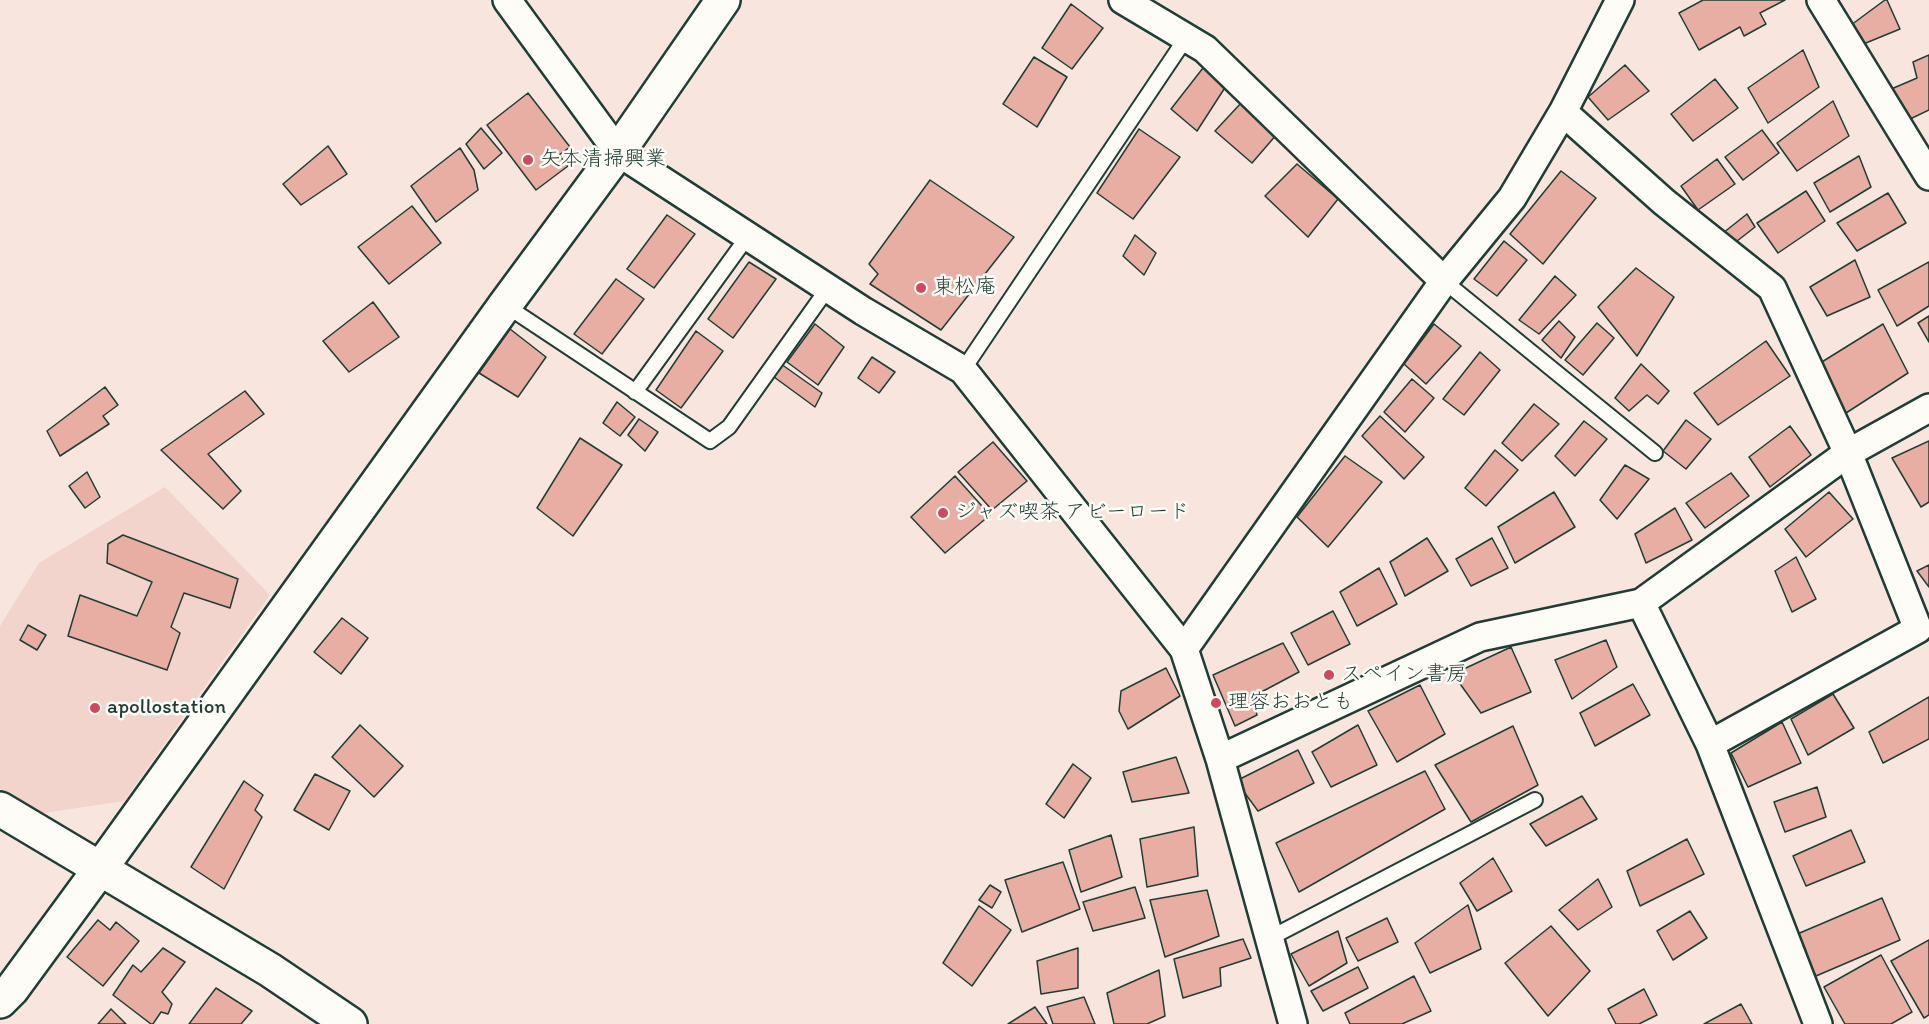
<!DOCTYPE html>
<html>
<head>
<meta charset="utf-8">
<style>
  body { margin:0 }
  canvas { display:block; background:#f7e5de }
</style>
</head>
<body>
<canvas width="1929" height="1024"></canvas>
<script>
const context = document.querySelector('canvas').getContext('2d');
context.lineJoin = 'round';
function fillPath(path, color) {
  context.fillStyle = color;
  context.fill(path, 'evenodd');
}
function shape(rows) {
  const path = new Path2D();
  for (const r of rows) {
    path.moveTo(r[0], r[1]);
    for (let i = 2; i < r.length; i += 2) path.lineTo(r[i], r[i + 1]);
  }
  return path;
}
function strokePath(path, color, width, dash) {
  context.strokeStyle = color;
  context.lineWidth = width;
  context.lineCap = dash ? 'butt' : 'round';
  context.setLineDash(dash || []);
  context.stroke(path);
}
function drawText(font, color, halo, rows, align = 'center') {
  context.font = font + ' Itim,"Klee One",sans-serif';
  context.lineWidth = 5;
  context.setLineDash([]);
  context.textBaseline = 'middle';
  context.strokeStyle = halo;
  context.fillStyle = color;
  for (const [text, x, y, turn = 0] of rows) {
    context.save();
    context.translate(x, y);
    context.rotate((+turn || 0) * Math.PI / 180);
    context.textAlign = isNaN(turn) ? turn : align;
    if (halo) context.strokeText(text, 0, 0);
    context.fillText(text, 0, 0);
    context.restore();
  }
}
const built = shape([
  [165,487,270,595,124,801,37,814,0,789,0,626,39,563]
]);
const building = shape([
  [1703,0,1785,0,1760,13,1766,24,1744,36,1740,27,1699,50,1679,13,1703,0],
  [1885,0,1887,0,1900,29,1861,45,1851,25,1885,0],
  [1071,4,1103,28,1072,69,1042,48,1071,4],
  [1803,50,1819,87,1768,123,1748,88,1803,50],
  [1929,55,1929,110,1906,121,1889,90,1917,78,1913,62,1929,55],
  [1034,57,1067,77,1037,127,1003,104,1034,57],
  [1625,65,1649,91,1608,120,1588,97,1625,65],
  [1203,68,1226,86,1197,131,1171,109,1203,68],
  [1715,79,1738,108,1693,141,1671,114,1715,79],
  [528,93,570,147,559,155,568,166,536,190,487,125,528,93],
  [1833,101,1849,136,1797,171,1777,143,1833,101],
  [1242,102,1277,134,1252,163,1215,131,1242,102],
  [481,128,502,153,484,169,466,144,481,128],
  [1139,129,1180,157,1133,219,1097,193,1139,129],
  [1762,130,1779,153,1743,180,1725,157,1762,130],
  [328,146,347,174,301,205,283,184,328,146],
  [460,148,474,170,478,190,436,222,411,186,460,148],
  [1859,156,1871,187,1830,212,1814,183,1859,156],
  [1717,159,1735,184,1698,210,1681,186,1717,159],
  [1297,164,1338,199,1308,237,1265,196,1297,164],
  [1561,171,1596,198,1543,264,1510,234,1561,171],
  [930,180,1014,237,941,330,870,284,878,274,869,264,930,180],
  [1806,191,1825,221,1778,253,1757,223,1806,191],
  [1888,193,1906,223,1857,251,1837,223,1888,193],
  [412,206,441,243,389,284,358,247,412,206],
  [1747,214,1755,227,1732,245,1723,233,1747,214],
  [667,215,695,234,654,288,627,269,667,215],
  [1135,235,1156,253,1144,275,1123,256,1135,235],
  [1504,241,1527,260,1497,296,1474,279,1504,241],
  [1855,260,1870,297,1827,316,1810,287,1855,260],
  [749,262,776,279,733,338,708,319,749,262],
  [1929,262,1929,306,1897,326,1878,290,1929,262],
  [1636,268,1674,297,1637,356,1598,307,1636,268],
  [1555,276,1576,295,1539,334,1519,320,1555,276],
  [616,279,644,299,602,354,574,334,616,279],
  [373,302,399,337,349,372,323,341,373,302],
  [1929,316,1929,342,1918,323,1929,316],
  [1559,321,1575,337,1561,358,1542,340,1559,321],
  [1597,323,1614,338,1583,375,1565,360,1597,323],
  [815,324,844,347,818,385,787,362,815,324],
  [1434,324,1461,346,1426,384,1404,364,1434,324],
  [1883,324,1908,373,1846,413,1817,365,1883,324],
  [510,329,546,357,518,397,479,373,510,329],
  [696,331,723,351,681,408,656,390,696,331],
  [1766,341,1790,376,1718,425,1694,393,1766,341],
  [1480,352,1500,370,1464,415,1443,399,1480,352],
  [872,357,895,372,879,393,858,378,872,357],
  [781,364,822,393,815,407,774,377,781,364],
  [1641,364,1669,391,1658,404,1647,395,1629,411,1615,398,1641,364],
  [1412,379,1434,398,1405,432,1384,412,1412,379],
  [105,387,118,405,103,416,109,424,60,456,47,431,105,387],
  [245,391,264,414,208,454,241,491,223,509,161,450,245,391],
  [617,402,635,417,620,436,603,423,617,402],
  [1534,404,1559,424,1522,461,1502,443,1534,404],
  [1380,416,1424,457,1404,479,1362,436,1380,416],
  [639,419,658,432,645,451,628,435,639,419],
  [1686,420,1711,439,1686,469,1663,451,1686,420],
  [1584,421,1607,439,1575,476,1555,456,1584,421],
  [1790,426,1811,455,1770,487,1749,457,1790,426],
  [580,438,622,465,573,536,537,508,580,438],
  [1929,441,1929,502,1921,507,1892,458,1929,441],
  [993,442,1027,481,992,510,958,472,993,442],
  [1495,450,1518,470,1486,506,1465,488,1495,450],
  [1345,456,1382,482,1328,547,1297,517,1345,456],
  [1625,465,1649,479,1617,519,1600,500,1625,465],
  [87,472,100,497,85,508,69,486,87,472],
  [1731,473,1749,496,1705,528,1686,503,1731,473],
  [955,476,990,515,945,553,911,517,955,476],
  [1554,492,1575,527,1515,563,1498,527,1554,492],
  [1829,492,1853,519,1806,557,1785,529,1829,492],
  [1675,508,1692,540,1646,563,1635,534,1675,508],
  [123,535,238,579,230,608,184,593,171,627,180,633,167,670,68,636,80,595,137,616,152,582,107,563,108,544,123,535],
  [1427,538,1448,571,1405,596,1390,562,1427,538],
  [1492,538,1508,568,1471,586,1456,559,1492,538],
  [1796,557,1816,599,1792,612,1775,571,1796,557],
  [1929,565,1929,587,1917,571,1929,565],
  [1379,568,1397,604,1357,626,1340,592,1379,568],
  [1333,611,1350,644,1308,665,1291,633,1333,611],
  [342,618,368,638,341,674,314,652,342,618],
  [28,625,46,635,37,650,20,640,28,625],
  [1606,640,1617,667,1572,699,1555,660,1606,640],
  [1283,643,1299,672,1252,697,1257,715,1235,726,1213,675,1283,643],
  [1511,647,1531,692,1481,713,1453,674,1511,647],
  [1166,668,1180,696,1128,729,1119,711,1121,691,1166,668],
  [1633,684,1650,715,1595,746,1580,713,1633,684],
  [1420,685,1445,734,1397,762,1368,711,1420,685],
  [1833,694,1854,728,1808,755,1791,719,1833,694],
  [1929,697,1929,739,1883,763,1869,732,1929,697],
  [1782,722,1801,763,1748,787,1731,753,1782,722],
  [360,725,403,766,374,797,332,757,360,725],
  [1358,725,1377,765,1331,787,1312,752,1358,725],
  [1513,726,1538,785,1471,822,1435,765,1513,726],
  [1298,750,1314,783,1258,811,1236,781,1298,750],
  [1176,757,1189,793,1132,802,1123,772,1176,757],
  [1073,764,1091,778,1064,818,1046,804,1073,764],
  [1425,771,1445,809,1299,892,1276,843,1425,771],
  [315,774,350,791,329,830,294,810,315,774],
  [244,781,263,795,255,810,262,817,224,889,191,867,244,781],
  [1817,787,1826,817,1785,832,1774,802,1817,787],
  [1582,796,1597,819,1546,846,1530,824,1582,796],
  [1194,827,1198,876,1147,887,1140,839,1194,827],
  [1851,830,1865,862,1806,886,1793,856,1851,830],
  [1111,835,1122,877,1081,892,1069,850,1111,835],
  [1687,839,1704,874,1640,906,1627,871,1687,839],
  [1493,858,1512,891,1477,911,1460,883,1493,858],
  [1063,862,1080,909,1022,932,1005,880,1063,862],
  [1598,879,1612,907,1578,930,1559,910,1598,879],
  [990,885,1001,892,992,908,979,900,990,885],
  [1135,887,1145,918,1093,931,1083,902,1135,887],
  [1207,890,1219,936,1165,957,1150,900,1207,890],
  [1882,898,1900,940,1816,976,1795,935,1882,898],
  [1468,905,1481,949,1430,973,1415,943,1468,905],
  [979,906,1011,930,972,986,943,963,979,906],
  [1690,911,1707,938,1673,960,1657,931,1690,911],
  [1387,918,1398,942,1358,961,1346,938,1387,918],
  [98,920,110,930,116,922,139,941,103,986,67,957,98,920],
  [1551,926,1590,971,1548,1016,1505,963,1551,926],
  [1338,931,1347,963,1309,986,1291,954,1338,931],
  [1243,939,1251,958,1220,968,1221,986,1183,998,1174,959,1243,939],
  [1929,940,1929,1015,1924,1018,1891,961,1929,940],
  [163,948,185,962,162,992,172,1004,168,1014,161,1012,153,1024,151,1024,113,995,133,965,141,972,163,948],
  [1078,948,1078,988,1041,994,1037,961,1078,948],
  [1881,955,1912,1012,1891,1024,1845,1024,1824,987,1881,955],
  [1358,967,1368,988,1323,1011,1311,991,1358,967],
  [1159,970,1165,1016,1147,1024,1114,1024,1107,993,1159,970],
  [1414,976,1431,1011,1402,1024,1350,1024,1345,1013,1414,976],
  [216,988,252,1011,241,1024,189,1024,216,988],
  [1644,989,1657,1015,1639,1024,1616,1024,1608,1009,1644,989],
  [1084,997,1095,1024,1053,1024,1047,1007,1084,997],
  [1741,1004,1752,1024,1704,1024,1741,1004],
  [1035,1007,1047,1024,1008,1024,1035,1007],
  [111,1009,126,1024,98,1024,111,1009]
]);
const lane = shape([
  [1444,281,1655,453],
  [505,305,710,441,729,427,828,288],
  [963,370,1186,38],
  [635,392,748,236],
  [1270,938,1535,800]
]);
const street = shape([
  [507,0,618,152,863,311,963,370,1184,649,1220,759,1293,1024],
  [1123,0,1205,49,1444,281],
  [1821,0,1929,176],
  [1563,112,1664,202,1772,288,1848,453,1918,629,1710,744],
  [1641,603,1710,744,1818,1024],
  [1184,649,1444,281,1512,198,1563,112,1620,0],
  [1220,759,1480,637,1641,603,1848,453,1929,408]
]);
const secondary = shape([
  [0,809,270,970,350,1024],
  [0,1001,12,989,100,869,505,305,618,152,723,0]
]);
const markers = [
  [528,160,6,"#d1495b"],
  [921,288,6,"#d1495b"],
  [943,513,6,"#d1495b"],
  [1329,675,6,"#d1495b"],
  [1216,703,6,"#d1495b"],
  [95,708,6,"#d1495b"]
];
const poiNames = [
  ["矢本清掃興業",540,160],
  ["東松庵",933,288],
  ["ジャズ喫茶 アビーロード",955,513],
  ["スペイン書房",1341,675],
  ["理容おおとも",1228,703],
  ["apollostation",107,708]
];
fillPath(built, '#f2d4cc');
fillPath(building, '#e8aea3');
strokePath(building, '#1f3d34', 1.5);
strokePath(lane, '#1f3d34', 18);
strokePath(street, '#1f3d34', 32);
strokePath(secondary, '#1f3d34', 38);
strokePath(lane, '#fdfcf7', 14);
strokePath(street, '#fdfcf7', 27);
strokePath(secondary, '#fdfcf7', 33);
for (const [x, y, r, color] of markers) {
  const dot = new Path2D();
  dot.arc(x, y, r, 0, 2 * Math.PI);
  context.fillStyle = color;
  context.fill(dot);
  strokePath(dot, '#fdfcf7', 2);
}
drawText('21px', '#1f3d34', '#fdfcf7', poiNames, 'left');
</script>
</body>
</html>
